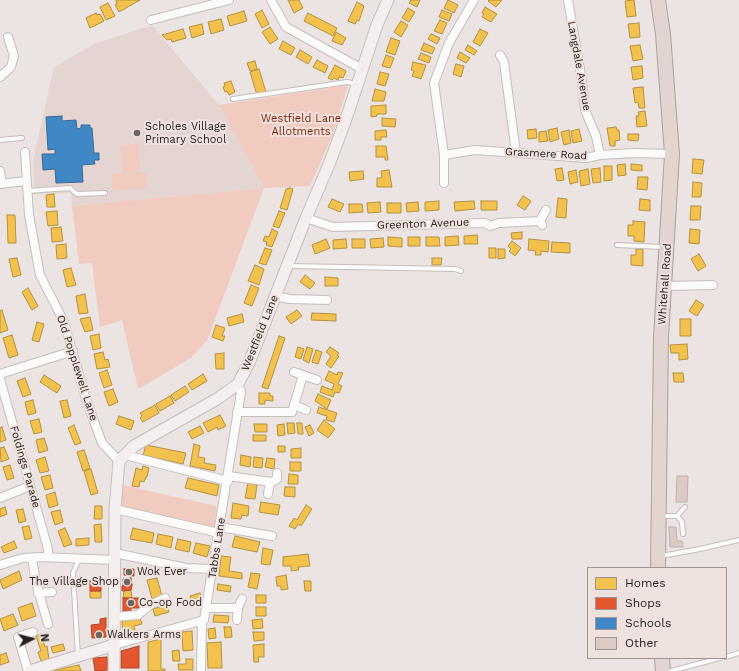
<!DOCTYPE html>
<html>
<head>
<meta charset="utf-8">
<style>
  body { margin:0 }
  #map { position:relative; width:739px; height:671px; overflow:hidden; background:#ebe4e2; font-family:"Work Sans",sans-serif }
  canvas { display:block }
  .legend { position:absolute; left:587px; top:567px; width:140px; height:92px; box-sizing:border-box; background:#efe2de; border:1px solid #9f9592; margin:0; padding:5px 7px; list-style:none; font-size:12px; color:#262120 }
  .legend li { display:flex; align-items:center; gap:8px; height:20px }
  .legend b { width:20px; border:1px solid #9f9592 }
  .north { position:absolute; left:12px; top:619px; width:40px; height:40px; -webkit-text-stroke:3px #efe2de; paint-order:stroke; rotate:84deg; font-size:11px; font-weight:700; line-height:16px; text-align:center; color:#262120 }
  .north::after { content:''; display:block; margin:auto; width:14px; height:18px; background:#262120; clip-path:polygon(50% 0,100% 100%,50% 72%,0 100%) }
</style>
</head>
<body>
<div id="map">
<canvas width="739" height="671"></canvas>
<ul class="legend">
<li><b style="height:11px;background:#f2c14e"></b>Homes</li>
<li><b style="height:11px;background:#e4572e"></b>Shops</li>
<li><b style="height:11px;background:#3f88c5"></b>Schools</li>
<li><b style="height:11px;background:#decac5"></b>Other</li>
</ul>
<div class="north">N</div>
</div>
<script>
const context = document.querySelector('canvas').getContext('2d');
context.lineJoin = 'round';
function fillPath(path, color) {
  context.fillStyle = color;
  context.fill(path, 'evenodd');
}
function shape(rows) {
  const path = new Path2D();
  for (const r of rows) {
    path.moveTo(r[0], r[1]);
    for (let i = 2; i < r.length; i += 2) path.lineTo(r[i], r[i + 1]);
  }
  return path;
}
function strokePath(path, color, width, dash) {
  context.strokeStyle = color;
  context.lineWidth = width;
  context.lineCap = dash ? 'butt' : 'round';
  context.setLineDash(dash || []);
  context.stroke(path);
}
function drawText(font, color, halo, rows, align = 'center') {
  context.font = font + ' "Work Sans",sans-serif';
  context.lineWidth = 4;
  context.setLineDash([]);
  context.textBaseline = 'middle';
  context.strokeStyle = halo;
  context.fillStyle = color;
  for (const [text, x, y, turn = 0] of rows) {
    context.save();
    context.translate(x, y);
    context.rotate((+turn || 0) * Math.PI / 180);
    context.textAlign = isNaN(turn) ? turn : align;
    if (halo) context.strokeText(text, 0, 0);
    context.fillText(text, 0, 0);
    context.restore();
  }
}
const built = shape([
  [152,25,219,105,264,188,72,206,71,193,34,194,33,160,54,67,94,44]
]);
const green = shape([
  [348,85,333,134,310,186,264,188,207,341,191,358,138,389,122,320,100,327,92,263,79,264,72,206,264,188,219,105],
  [139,144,140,171,122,172,121,145],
  [147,172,147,189,112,190,112,173],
  [122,485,216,506,215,527,122,508]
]);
const homes = shape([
  [116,0,140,0,119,12,115,5,117,4,116,0],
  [288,0,299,0,303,8,294,13,288,0],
  [411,0,420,0,417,7,409,3,411,0],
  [448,0,458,5,454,13,444,8,448,0],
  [489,0,502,0,496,7,488,1,489,0],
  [634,0,636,16,627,17,625,1,634,0],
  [357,2,364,6,359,21,357,20,355,24,348,21,357,2],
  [108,3,115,16,106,20,100,7,108,3],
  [485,7,497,14,491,22,482,17,484,14,482,13,485,7],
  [408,8,415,12,409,22,402,18,408,8],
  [262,10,269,24,262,28,255,14,262,10],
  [442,10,452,14,449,21,439,17,442,10],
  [244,11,247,21,230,26,227,16,244,11],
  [96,13,97,15,100,14,104,21,90,28,86,18,96,13],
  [308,13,337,28,333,36,304,21,308,13],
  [221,19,224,30,211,34,208,22,221,19],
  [440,20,447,23,442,34,434,31,440,20],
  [401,21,408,25,401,37,394,32,401,21],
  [639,23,640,37,630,38,628,24,639,23],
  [202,24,204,34,192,38,189,27,202,24],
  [270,27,278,39,270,44,262,32,270,27],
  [183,29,186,38,172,42,171,39,167,40,162,35,183,29],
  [480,29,488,33,480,46,473,42,480,29],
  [336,32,346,38,342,45,332,41,336,32],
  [431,34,440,38,437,44,428,39,431,34],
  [391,38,400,41,395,55,386,52,391,38],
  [283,41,295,48,291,55,279,49,283,41],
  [424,43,435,48,432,54,421,50,424,43],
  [468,45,477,51,474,55,465,50,468,45],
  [640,45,643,59,633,61,630,46,640,45],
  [300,50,312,57,308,64,296,57,300,50],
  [460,52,470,58,466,63,457,58,460,52],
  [421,53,431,57,429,63,418,59,421,53],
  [386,55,394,58,390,68,382,66,386,55],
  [317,60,328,66,325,73,313,67,317,60],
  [255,61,257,69,250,71,247,63,255,61],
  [413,62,426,65,421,79,412,76,414,71,411,70,413,62],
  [456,64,464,66,461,77,453,74,456,64],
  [335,65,346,71,343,78,339,77,338,80,334,78,332,80,328,78,335,65],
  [642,66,643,78,633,80,631,67,642,66],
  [259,69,266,92,257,95,250,72,259,69],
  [380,72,389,74,385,86,377,84,380,72],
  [231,81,235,92,229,95,227,91,225,92,223,87,225,86,224,83,231,81],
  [643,87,645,108,639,108,638,102,635,103,633,88,643,87],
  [375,89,386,92,384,101,372,101,375,89],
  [386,105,386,114,377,114,377,116,371,117,371,106,386,105],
  [645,111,647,126,637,127,636,116,639,116,638,112,645,111],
  [382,118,396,119,395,127,382,126,382,118],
  [616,127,617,130,619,130,620,140,615,141,615,146,610,146,607,128,616,127],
  [557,128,559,139,550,142,548,130,557,128],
  [536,129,537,138,528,139,527,130,536,129],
  [579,129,582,141,573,143,571,131,579,129],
  [386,130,387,137,381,137,381,140,375,140,375,131,386,130],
  [569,130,571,143,564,145,561,132,569,130],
  [546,131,548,141,539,142,539,132,546,131],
  [628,134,639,134,638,141,628,140,628,134],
  [376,146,386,146,388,160,385,160,385,157,376,157,376,146],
  [693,159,704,160,702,174,692,173,693,159],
  [625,164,626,175,618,176,617,165,625,164],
  [631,164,642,165,642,171,631,170,631,164],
  [604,166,612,166,612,180,604,181,604,166],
  [562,168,564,180,557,181,555,169,562,168],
  [600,168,601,182,593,183,591,169,600,168],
  [588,169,590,184,581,186,579,171,588,169],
  [389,170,392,187,377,187,377,178,382,178,381,171,389,170],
  [576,170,578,182,570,184,568,172,576,170],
  [363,171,364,179,350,181,349,172,363,171],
  [638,177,648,177,647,190,637,189,638,177],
  [693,182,702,183,701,197,692,197,693,182],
  [290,188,293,189,287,210,280,208,286,189,290,188],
  [54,194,55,207,47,207,46,195,54,194],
  [523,196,531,201,525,210,517,205,523,196],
  [558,198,567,199,566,218,556,217,558,198],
  [332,199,344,204,340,212,328,207,332,199],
  [640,199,650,200,650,211,639,210,640,199],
  [439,201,439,210,425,211,425,202,439,201],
  [474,201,475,209,455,211,454,202,474,201],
  [481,201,497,201,497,210,481,210,481,201],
  [380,202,381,212,368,213,367,203,380,202],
  [418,202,419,211,407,212,406,203,418,202],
  [387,203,401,203,401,213,387,213,387,203],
  [349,204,362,204,363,212,349,213,349,204],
  [691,206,701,206,700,220,690,220,691,206],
  [57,211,58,225,48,226,46,212,57,211],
  [279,211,285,213,279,228,273,226,279,211],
  [7,215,15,215,16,243,8,243,7,215],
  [633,221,645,222,644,242,634,241,634,236,628,236,628,225,633,225,633,221],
  [61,227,63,241,52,242,51,228,61,227],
  [272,229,278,232,272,247,266,245,267,242,263,241,265,236,269,237,272,229],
  [690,229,700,230,699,244,689,243,690,229],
  [522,232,522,239,512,239,511,233,522,232],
  [477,235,478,244,464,244,464,236,477,235],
  [458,236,459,245,445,246,445,237,458,236],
  [388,237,402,238,402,247,388,246,388,237],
  [408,237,420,237,420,246,408,246,408,237],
  [426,237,439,237,440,246,426,246,426,237],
  [383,238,384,247,371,248,370,239,383,238],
  [326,239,330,248,315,254,312,245,326,239],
  [346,239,347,248,333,249,333,240,346,239],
  [352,239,365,239,365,248,352,248,352,239],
  [529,239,549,241,548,252,541,251,541,255,535,255,536,251,528,250,529,239],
  [512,241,521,248,515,256,509,251,511,249,508,246,512,241],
  [552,242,570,243,570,253,551,252,552,242],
  [66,244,67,258,57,259,56,245,66,244],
  [265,248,272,250,266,265,259,263,265,248],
  [489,248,496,248,496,258,489,258,489,248],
  [498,249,505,249,505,258,498,259,498,249],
  [636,249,643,249,643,266,631,265,631,255,636,255,636,249],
  [699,254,706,266,698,271,691,259,699,254],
  [17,258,21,275,13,277,9,259,17,258],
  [432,258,442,258,441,265,432,265,432,258],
  [255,265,264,269,259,285,248,281,255,265],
  [71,268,76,285,67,287,63,270,71,268],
  [305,275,315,283,310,289,300,282,305,275],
  [325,277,338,278,338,286,325,286,325,277],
  [251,285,259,288,252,306,244,303,251,285],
  [28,288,38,306,32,310,22,292,28,288],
  [85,294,88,313,79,314,76,296,85,294],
  [696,300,704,305,697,316,689,311,696,300],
  [2,310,8,330,0,333,0,311,2,310],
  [297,310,302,316,291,324,286,317,297,310],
  [312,313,336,314,336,321,311,320,312,313],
  [242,314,244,322,229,326,227,318,242,314],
  [90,317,93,330,85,332,80,319,90,317],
  [680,319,691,319,691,336,680,336,680,319],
  [37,322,44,324,39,342,32,340,37,322],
  [216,325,225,328,222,336,225,336,223,341,212,337,216,325],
  [99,334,101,348,93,350,90,336,99,334],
  [12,335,18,355,9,358,3,338,12,335],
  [279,336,285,338,268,389,262,387,279,336],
  [687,344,688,359,679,360,679,353,671,353,670,345,687,344],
  [298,347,304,349,301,359,295,357,298,347],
  [307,347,313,349,309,363,303,360,307,347],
  [330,347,339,353,337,355,339,356,331,368,326,364,331,356,326,352,330,347],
  [316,350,322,352,318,364,312,362,316,350],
  [103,352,105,360,108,359,110,367,97,369,94,354,103,352],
  [224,353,224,369,216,369,215,354,224,353],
  [107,370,112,385,104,388,99,373,107,370],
  [329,371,337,375,338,372,343,373,338,384,342,386,339,393,335,392,333,397,320,392,322,386,332,390,334,384,325,380,329,371],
  [673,373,683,373,684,382,674,382,673,373],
  [203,374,207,381,192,390,188,384,203,374],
  [44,375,61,386,57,393,40,382,44,375],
  [25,378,31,394,23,397,17,381,25,378],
  [185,386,189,392,175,401,171,395,185,386],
  [113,389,118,402,109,406,104,392,113,389],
  [259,393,270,393,270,396,273,396,273,401,265,400,265,404,259,404,259,393],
  [318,394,331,400,327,409,315,401,318,394],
  [170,396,174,403,160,411,156,404,170,396],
  [33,400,36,413,28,415,25,402,33,400],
  [67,400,71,416,64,418,60,401,67,400],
  [155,405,159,413,143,422,140,418,142,416,140,413,155,405],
  [319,407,337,413,334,422,326,420,327,416,317,413,319,407],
  [220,415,226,426,218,430,217,427,208,432,203,423,220,415],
  [119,416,134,421,131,430,116,424,119,416],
  [39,419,42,432,34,434,30,421,39,419],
  [324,420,335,429,328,438,317,430,324,420],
  [287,423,294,423,295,433,288,434,287,423],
  [297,423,302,423,303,434,298,434,297,423],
  [254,424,267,424,267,432,255,432,254,424],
  [284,424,285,435,278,436,277,425,284,424],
  [74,425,81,443,75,445,68,428,74,425],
  [310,425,314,433,309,436,305,427,310,425],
  [200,426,204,433,192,439,188,432,200,426],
  [2,427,6,440,0,442,0,428,2,427],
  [253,435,266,435,266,441,253,441,253,435],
  [44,438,48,450,39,453,36,440,44,438],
  [194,444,200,446,198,457,205,458,204,463,216,465,215,471,190,466,194,444],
  [146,445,186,453,183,464,143,455,146,445],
  [278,446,285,446,285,452,278,452,278,446],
  [4,447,9,459,1,462,0,448,4,447],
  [301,448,301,458,291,458,291,449,301,448],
  [84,450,90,468,83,471,77,452,84,450],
  [241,455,251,457,250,467,240,465,241,455],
  [45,457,49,471,40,473,36,460,45,457],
  [254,457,263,458,262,468,253,467,254,457],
  [267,458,275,459,274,469,265,467,267,458],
  [290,462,301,462,301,471,290,471,290,462],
  [10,465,14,478,7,480,3,467,10,465],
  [143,466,149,468,147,477,146,477,144,482,140,481,139,487,132,486,136,468,142,470,143,466],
  [91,469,98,493,91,495,84,471,91,469],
  [289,474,298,475,298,484,288,484,289,474],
  [50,475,53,488,45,490,41,477,50,475],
  [188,478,219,485,217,496,185,488,188,478],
  [248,483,257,485,255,499,245,498,248,483],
  [285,487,295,487,295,497,284,496,285,487],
  [55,492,58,505,49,508,46,495,55,492],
  [261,502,280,505,278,515,259,512,261,502],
  [233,503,249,506,248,516,242,515,241,519,231,518,233,503],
  [306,505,312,509,301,526,298,524,295,529,289,526,294,518,297,520,306,505],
  [95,506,102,506,102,519,94,519,95,506],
  [5,507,7,514,0,517,0,509,5,507],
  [23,509,26,521,19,523,16,510,23,509],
  [60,510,63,522,55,525,51,512,60,510],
  [101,524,102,542,95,542,94,525,101,524],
  [29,526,32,538,25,540,22,527,29,526],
  [65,528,72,544,64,547,58,531,65,528],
  [133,528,154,533,152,543,130,539,133,528],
  [158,534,173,537,171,548,156,544,158,534],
  [235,536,260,542,257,552,232,547,235,536],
  [89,538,89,545,76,546,76,539,89,538],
  [178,539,191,542,189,552,175,549,178,539],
  [14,541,17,548,4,553,1,547,14,541],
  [196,543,210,546,207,557,193,553,196,543],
  [263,548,273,550,270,565,261,564,263,548],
  [308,554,310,566,298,567,299,570,291,571,291,566,283,566,283,557,308,554],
  [221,556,231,557,229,571,242,573,242,579,219,576,221,556],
  [148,567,151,568,151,575,140,576,139,570,148,567],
  [19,571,22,580,3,589,0,580,19,571],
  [251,573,260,574,257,589,248,587,251,573],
  [286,575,288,589,281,590,281,586,277,586,276,577,286,575],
  [157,578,162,596,152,599,147,580,157,578],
  [304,581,311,581,311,591,305,591,304,581],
  [218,584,231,586,230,592,217,590,218,584],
  [131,590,132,598,123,598,124,591,131,590],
  [90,591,101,591,101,598,90,598,90,591],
  [200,593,203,601,193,605,190,596,200,593],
  [256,595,266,595,266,603,256,603,256,595],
  [32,603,36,616,22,621,18,608,32,603],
  [166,605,169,612,155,616,153,609,166,605],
  [256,607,266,607,266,616,256,616,256,607],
  [13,614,18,625,4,631,0,619,13,614],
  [214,615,229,616,228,623,213,622,214,615],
  [140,618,142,624,134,626,136,634,125,636,123,635,122,621,140,618],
  [262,619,263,628,253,629,252,620,262,619],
  [224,627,231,627,232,637,225,638,224,627],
  [215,628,216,638,209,639,208,629,215,628],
  [192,631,193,650,183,651,182,632,192,631],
  [253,632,264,632,264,640,254,641,253,632],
  [41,634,45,647,47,646,49,659,41,661,38,652,41,651,36,636,41,634],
  [161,639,161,669,165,669,165,671,148,671,148,642,161,639],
  [221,642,222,668,208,668,207,643,221,642],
  [63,644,65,650,53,653,51,647,63,644],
  [264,644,264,657,258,657,259,662,254,662,253,645,264,644],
  [179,650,180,661,173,661,172,651,179,650],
  [6,653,9,662,0,665,0,655,6,653],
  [186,659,193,659,193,670,179,670,178,664,186,664,186,659],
  [79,665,81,671,55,671,55,670,79,665]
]);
const shops = shape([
  [124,569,134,569,134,576,124,575,124,569],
  [131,578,132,585,123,586,123,579,131,578],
  [90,581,101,581,101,591,90,591,90,581],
  [132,585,131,590,122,591,122,586,132,585],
  [123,598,139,598,139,608,131,608,131,612,123,612,123,598],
  [106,618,106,637,92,638,91,625,100,624,100,619,106,618],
  [139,646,139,668,121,668,121,651,139,646],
  [107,657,108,670,95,671,93,658,107,657]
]);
const schools = shape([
  [62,116,62,121,76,120,77,129,81,128,81,125,90,125,90,128,92,128,94,153,99,153,99,160,94,160,95,164,82,165,83,182,56,183,55,169,43,170,42,154,55,154,55,149,48,150,46,117,62,116]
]);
const building = shape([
  [677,476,688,476,687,502,676,502,677,476],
  [669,527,676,527,677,541,682,541,683,547,670,547,669,527]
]);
const lane = shape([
  [233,99,347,82,357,84],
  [0,140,22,138],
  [27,191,70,188,77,194,105,193],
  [617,245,663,247],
  [289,266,455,269,461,271],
  [661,516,677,516,682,522,683,534],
  [677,516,685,507],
  [661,556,700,549,739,540],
  [78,656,73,573,79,559],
  [726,657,739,653],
  [671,671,720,658]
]);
const street = shape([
  [271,0,286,27,362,69],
  [568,0,582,81,585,110,596,136,600,155],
  [151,20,229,0],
  [500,55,504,62,516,153],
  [0,77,11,67,14,56,8,37],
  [25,152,29,215,40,275,64,322,86,399,102,443,119,461],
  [444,155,475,150,586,158,600,155,634,153,672,154],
  [0,171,2,184],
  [444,183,444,155,434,83,449,43,474,0],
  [0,184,26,181],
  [306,218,333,227,485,223,490,226,499,223,540,221],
  [542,225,540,221,546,210],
  [665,286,713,285],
  [275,296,289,299,327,300],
  [294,372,317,380],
  [0,374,73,351],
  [0,379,48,549,48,557],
  [294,405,306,410],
  [237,412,292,412,303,375],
  [125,455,228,481],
  [228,476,272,482,277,479,277,473],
  [268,494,270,482],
  [0,498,30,486],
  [115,509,219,533],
  [220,527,272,536],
  [115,553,186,568,213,569],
  [32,558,36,583,48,624],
  [0,565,23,558,40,557,115,560],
  [38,593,52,592],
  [207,608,238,608],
  [114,617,138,615,150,605,165,598],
  [237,620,238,608,242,599],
  [114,645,204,620,241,392,238,384],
  [28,671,18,637,33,632],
  [201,671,202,621]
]);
const secondary = shape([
  [30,671,114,645],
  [114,671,115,509,119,461,134,446,217,399,238,384,249,363,306,218,330,162,346,119,377,25,388,0]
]);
const highway = shape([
  [658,0,663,34,672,154,661,337,658,568],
  [662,658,663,671]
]);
const markers = [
  [137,133,4,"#6b6564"],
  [129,572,4,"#6b6564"],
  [127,582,4,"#6b6564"],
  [131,603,4,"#6b6564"],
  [99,635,4,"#6b6564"]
];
const streetNames = [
  ["Langdale Avenue",579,66,80],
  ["Grasmere Road",546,154,3],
  ["Greenton Avenue",423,224,-2],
  ["Whitehall Road",665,284,-86],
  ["Westfield Lane",260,333,-68],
  ["Old Popplewell Lane",77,368,72],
  ["Foldings Parade",25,467,74],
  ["Tabbs Lane",217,548,-81]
];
const parkNames = [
  ["Westfield Lane",301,119],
  ["Allotments",301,132]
];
const poiNames = [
  ["Scholes Village",145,127],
  ["Primary School",145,140],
  ["Wok Ever",137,572],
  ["The Village Shop",119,582,"right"],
  ["Co-op Food",139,603],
  ["Walkers Arms",107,635]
];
fillPath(built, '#e5d5d2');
fillPath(green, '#f1cac0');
fillPath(homes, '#f2c14e');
strokePath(homes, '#b59140', 1);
fillPath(shops, '#e4572e');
strokePath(shops, '#ab472a', 1);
fillPath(schools, '#3f88c5');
strokePath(schools, '#386994', 1);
fillPath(building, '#decac5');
strokePath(building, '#b8b2b1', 1);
strokePath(lane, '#c4bebd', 6);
strokePath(street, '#c4bebd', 10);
strokePath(secondary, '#c4bebd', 13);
strokePath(highway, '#b0a09c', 16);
strokePath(lane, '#fcfbfb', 4);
strokePath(street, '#fcfbfb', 8);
strokePath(secondary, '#f4efee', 11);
strokePath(highway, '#e1d4d1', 14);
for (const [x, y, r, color] of markers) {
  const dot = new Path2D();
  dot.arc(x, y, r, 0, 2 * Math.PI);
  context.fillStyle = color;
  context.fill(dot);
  strokePath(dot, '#efe2de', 1.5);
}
drawText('11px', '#262120', '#efe2de', streetNames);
drawText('11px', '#801d01', '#efe2de', parkNames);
drawText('11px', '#262120', '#efe2de', poiNames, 'left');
</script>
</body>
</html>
